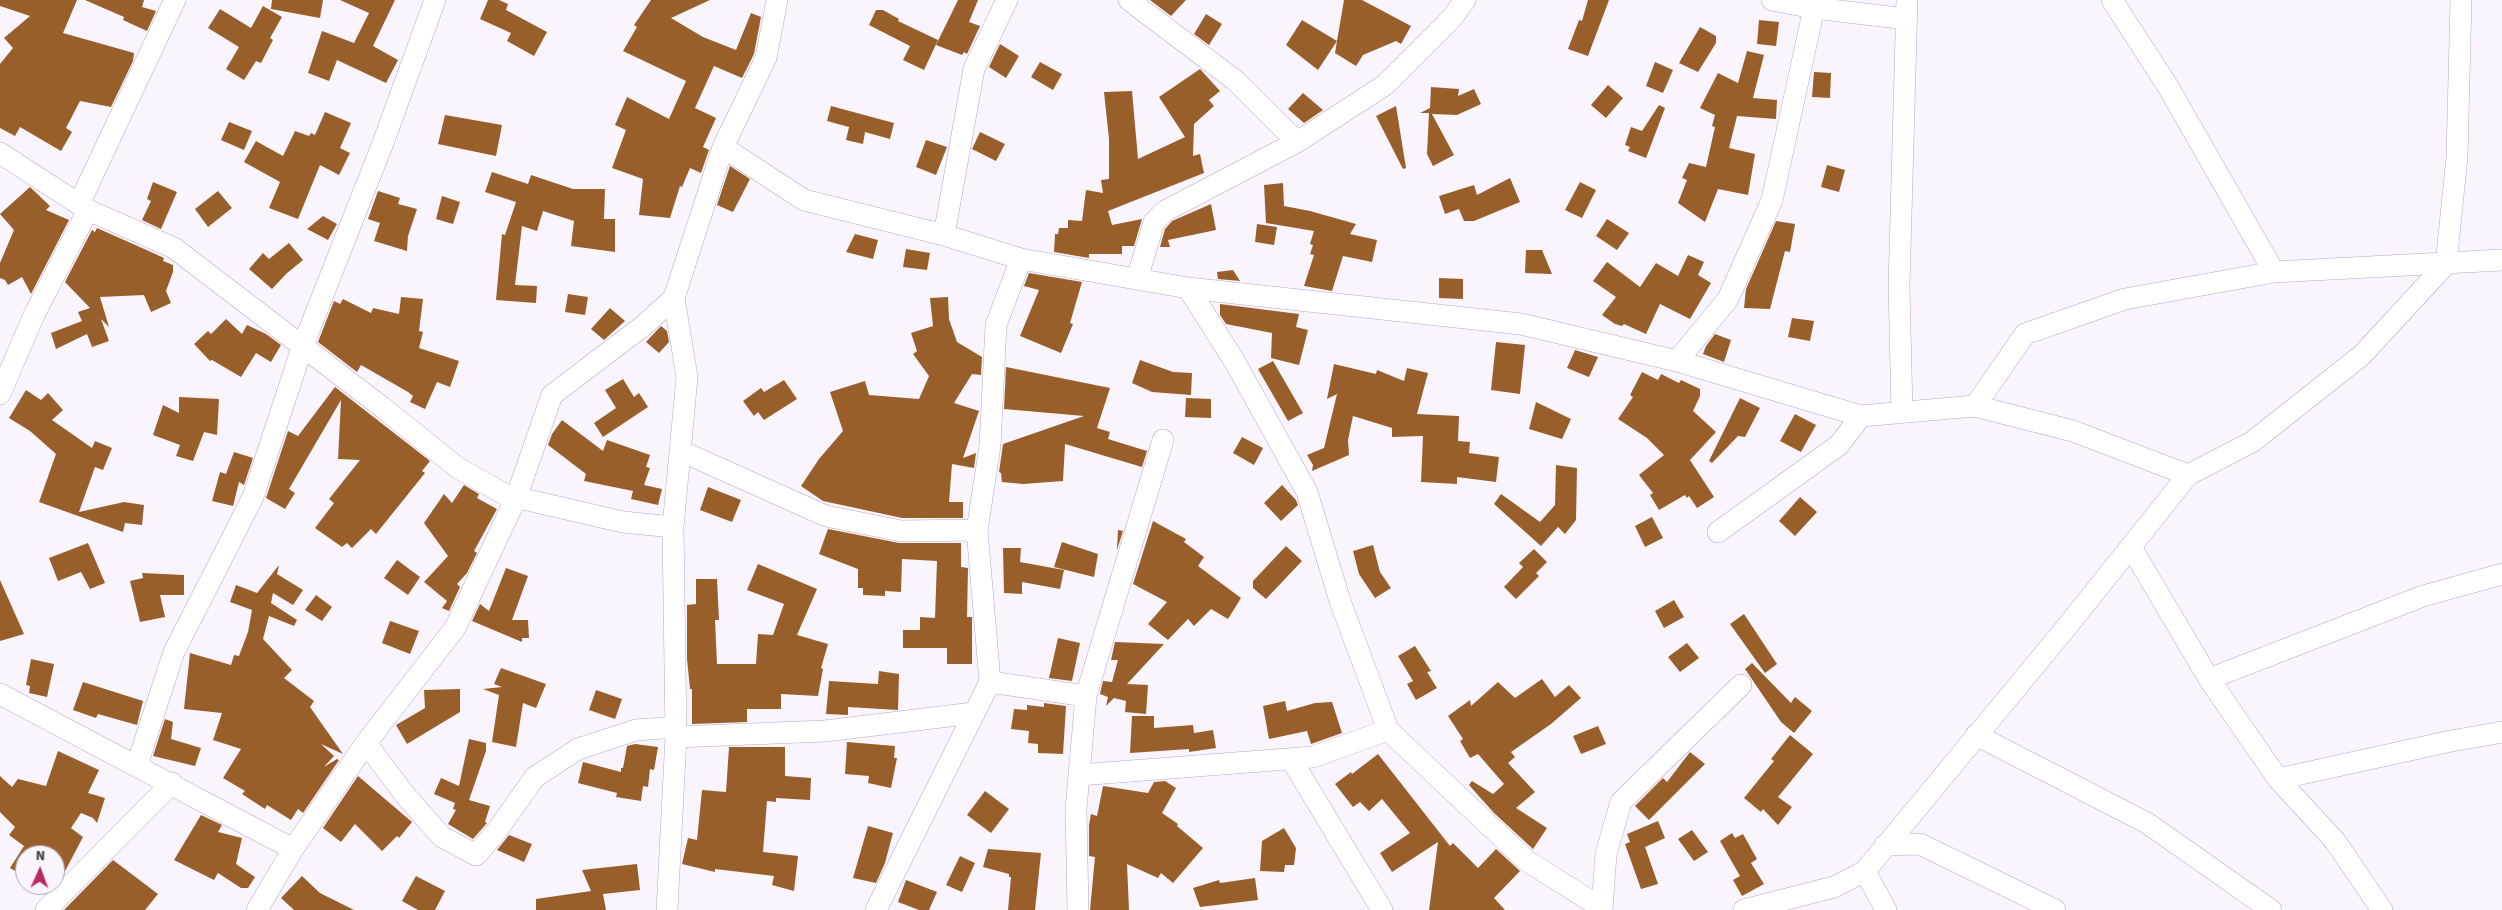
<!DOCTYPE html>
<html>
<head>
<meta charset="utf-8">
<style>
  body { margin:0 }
  #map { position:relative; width:2502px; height:910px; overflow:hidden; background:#faf4ff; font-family:"Source Sans 3",sans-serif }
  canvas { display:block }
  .north { position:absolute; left:15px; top:845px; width:50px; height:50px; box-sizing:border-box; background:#faf4ff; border:1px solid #aca6b1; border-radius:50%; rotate:2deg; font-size:14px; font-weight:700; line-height:20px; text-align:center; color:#38323d }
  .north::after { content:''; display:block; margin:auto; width:18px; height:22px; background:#b82c65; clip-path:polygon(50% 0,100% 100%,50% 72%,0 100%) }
</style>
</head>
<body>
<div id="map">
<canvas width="2502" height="910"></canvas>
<div class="north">N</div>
</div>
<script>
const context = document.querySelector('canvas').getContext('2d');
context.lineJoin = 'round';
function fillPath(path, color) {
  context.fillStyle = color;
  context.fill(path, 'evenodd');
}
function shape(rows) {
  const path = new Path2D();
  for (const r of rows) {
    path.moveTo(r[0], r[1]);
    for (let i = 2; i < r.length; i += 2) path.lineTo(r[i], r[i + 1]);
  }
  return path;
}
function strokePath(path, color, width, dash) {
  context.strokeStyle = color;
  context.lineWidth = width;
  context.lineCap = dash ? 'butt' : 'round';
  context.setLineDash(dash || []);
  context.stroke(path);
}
const building = shape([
  [0,0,77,0,63,33,134,53,133,61,111,107,80,101,66,128,72,132,61,151,20,127,15,136,0,128,0,64,13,48,4,38,30,16,0,6],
  [85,0,144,0,142,7,156,11,147,31,123,20,124,17],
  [272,0,323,0,320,18,271,9],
  [340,0,395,0,373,46,398,60,386,83,337,60,329,81,308,73,322,31,354,43,369,13],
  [488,0,499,0,508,4,506,10,547,32,534,56,507,41,511,33,480,19],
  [651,0,710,0,671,18,703,37,736,50,751,13,761,17,754,54,742,78,714,66,695,108,716,118,703,147,709,150,701,173,690,168,682,187,680,186,670,218,639,215,643,179,612,168,626,130,615,125,627,97,669,119,686,81,623,51,637,27,634,25],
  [958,0,978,0,969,22,980,26,967,54,964,52,962,55,936,45],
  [1150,0,1186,0,1171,16],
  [1344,0,1362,0,1411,26,1401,44,1396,41,1363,55,1356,66,1335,53,1337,41,1318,70,1286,45,1302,20,1337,41],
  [1588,0,1609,0,1588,56,1568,49,1579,20,1582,21],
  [263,6,282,17,270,38,273,40,261,63,256,61,244,80,226,69,239,47,208,28,220,9,251,28],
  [876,10,883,10,899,19,898,21,938,40,924,70,903,60,910,46,869,25],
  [1206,14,1222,24,1209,45,1194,34],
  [1759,20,1779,22,1776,46,1757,44],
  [1700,27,1716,36,1716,43,1698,72,1679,63],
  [1000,44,1019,56,1006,78,989,67],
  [1747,51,1764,55,1753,98,1777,100,1776,119,1737,116,1729,148,1755,154,1748,195,1718,189,1705,222,1678,203,1687,180,1682,178,1689,163,1706,167,1715,127,1712,126,1715,115,1700,108,1718,73,1738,83],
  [1040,62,1062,74,1053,90,1031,77],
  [1655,62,1673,70,1663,93,1646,86],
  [1200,69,1220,91,1209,100,1214,106,1194,124,1193,156,1200,154,1204,173,1108,211,1112,225,1142,219,1134,246,1122,246,1122,254,1089,254,1089,258,1054,252,1055,234,1058,234,1059,228,1068,228,1068,220,1082,221,1086,190,1103,193,1101,180,1109,179,1109,139,1104,92,1132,91,1138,159,1185,137,1159,97],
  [1814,72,1831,73,1830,98,1812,97],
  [1608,85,1623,98,1606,118,1591,105],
  [1431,87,1459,89,1458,96,1474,89,1481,104,1457,115,1432,114,1454,155,1433,166,1427,154,1429,113,1420,113,1430,108],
  [1303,93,1323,110,1304,123,1288,109],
  [1659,105,1665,108,1646,158,1628,151,1630,147,1625,145,1631,127,1642,131],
  [831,106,894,123,890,139,865,132,863,144,846,140,849,127,827,121],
  [1396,106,1406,168,1403,169,1376,116],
  [325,112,351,123,340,148,350,153,339,175,320,165,298,219,269,208,280,182,244,162,256,141,283,156,295,131,309,136,311,133,315,135],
  [445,115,502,125,496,156,438,144],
  [229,122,252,131,244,150,221,140],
  [980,132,1005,144,996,161,972,149],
  [926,140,947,147,936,175,916,167],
  [1827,165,1845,170,1839,192,1821,187],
  [730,166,750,179,733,212,717,205],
  [492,172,528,184,531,175,573,189,605,189,604,219,615,219,615,252,571,246,574,221,543,211,537,231,522,226,515,285,537,286,536,303,496,300,502,234,505,235,516,202,485,192],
  [1510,178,1520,202,1474,221,1464,221,1459,209,1445,214,1439,196,1474,185,1477,195],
  [153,182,177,192,161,229,142,220,151,201,147,199],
  [1580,182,1596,190,1582,218,1565,210],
  [1283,183,1284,206,1310,211,1356,224,1350,234,1377,240,1372,262,1343,256,1332,291,1304,286,1314,255,1310,254,1313,245,1310,244,1314,231,1266,223,1264,185],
  [30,187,50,206,46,210,69,220,31,294,22,277,8,285,5,280,0,278,0,263,14,230,0,214],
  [218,191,232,208,208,227,195,209],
  [378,191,400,198,398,204,417,209,408,236,407,251,374,241,380,223,368,219],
  [442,196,460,202,453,224,436,219],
  [1211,204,1216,230,1168,240,1170,247,1160,247,1165,229,1172,221],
  [323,216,337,224,328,240,307,229],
  [1607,219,1629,233,1617,250,1596,236],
  [1776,221,1795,224,1790,252,1785,251,1770,309,1744,308,1746,289],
  [1257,224,1277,227,1274,245,1255,242],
  [97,228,151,252,164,258,163,261,173,265,173,272,166,291,171,303,151,312,144,295,100,297,109,327,101,319,109,341,92,347,87,334,56,349,51,333,82,321,78,312,90,308,65,282,92,230,95,232],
  [855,234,878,240,873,259,846,252],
  [289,243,303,260,286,274,272,289,249,269,263,253,269,259],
  [906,249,930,253,927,270,903,267],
  [1526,250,1542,250,1552,274,1525,273],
  [1688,255,1704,262,1698,275,1711,283,1690,319,1660,304,1646,334,1624,324,1622,326,1615,324,1602,315,1616,297,1593,281,1607,262,1640,287,1656,263,1678,276],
  [1233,270,1240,281,1218,279,1217,272],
  [1029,273,1082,282,1070,323,1073,324,1061,353,1020,336,1039,290,1024,286],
  [1439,278,1463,279,1463,299,1439,298],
  [568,294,588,297,585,315,565,312],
  [401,297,423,299,419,331,423,332,419,348,459,361,450,387,437,382,425,409,410,402,413,396,408,392,361,365,357,372,318,342,334,301,340,304,343,299,371,313,373,308,399,314],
  [948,297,949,319,957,342,982,357,981,375,972,374,954,403,979,411,963,458,976,453,974,468,952,464,949,502,963,502,963,518,902,518,823,501,801,486,819,459,843,431,830,392,865,381,869,395,919,399,929,376,913,354,917,351,911,333,933,326,930,298],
  [1220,304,1299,314,1296,327,1308,330,1299,365,1271,358,1272,333,1226,324,1220,315],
  [610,308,625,321,604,340,591,329],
  [1792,318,1814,321,1810,341,1788,337],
  [226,319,242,334,247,325,266,334,281,345,271,362,256,353,241,377,212,360,210,361,194,344,208,331,211,334],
  [661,326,667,331,669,342,659,353,646,342],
  [1715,334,1731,340,1724,362,1703,354,1706,346],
  [1496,342,1525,345,1520,394,1491,390],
  [1575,350,1598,357,1589,377,1567,368],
  [1140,360,1173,372,1192,373,1191,395,1152,392,1132,383],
  [1273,361,1303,413,1288,421,1258,369],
  [1334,364,1376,374,1377,370,1404,381,1407,368,1428,373,1417,414,1459,416,1458,441,1470,442,1469,453,1499,457,1496,482,1457,477,1457,484,1421,482,1423,436,1392,437,1392,428,1353,416,1348,440,1349,455,1312,471,1313,465,1307,455,1324,448,1337,394,1327,399],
  [1006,367,1110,388,1097,428,1110,432,1108,439,1147,451,1142,467,1065,444,1063,481,1023,484,1002,482,1001,473,999,472,1003,444,1084,416,1004,409],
  [1642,372,1658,380,1661,374,1679,383,1681,380,1700,389,1700,396,1693,411,1716,432,1690,460,1714,497,1697,508,1689,496,1687,498,1685,495,1659,510,1650,495,1653,493,1639,475,1664,455,1647,438,1618,419,1633,397,1630,395],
  [623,379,634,397,639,393,648,407,603,437,594,423,616,408,605,390],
  [784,380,797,399,764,420,758,412,754,416,743,401,761,388,764,392],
  [335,387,430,461,422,471,425,473,376,534,371,529,352,548,347,543,342,547,315,528,334,503,329,499,360,460,338,459,341,400,289,489,295,493,285,509,266,498,288,431,298,436],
  [26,390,41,400,48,393,63,410,52,420,92,448,95,441,112,448,103,470,95,467,79,512,124,502,144,505,142,525,125,523,123,532,39,502,56,454,30,431,9,418],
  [179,397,219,399,217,435,204,432,193,461,176,456,180,445,153,435,163,405,179,413],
  [1186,398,1211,399,1211,418,1185,417],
  [1740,398,1760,408,1745,437,1738,436,1712,463,1709,461],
  [1536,402,1571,419,1562,439,1529,429],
  [1795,414,1816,425,1801,452,1780,441],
  [562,420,603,451,607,440,650,455,646,467,650,468,644,485,662,489,658,505,631,499,633,491,584,481,586,474,548,445,552,434],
  [1242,437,1263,448,1254,465,1233,453],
  [234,452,253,458,244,485,239,482,233,506,212,501,220,472,226,474],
  [1556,465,1577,468,1576,520,1565,534,1558,527,1541,546,1494,504,1501,494,1540,522,1555,505],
  [464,485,479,494,477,498,497,509,474,551,477,553,467,573,457,584,460,587,449,611,442,608,447,601,424,582,448,556,424,523,444,494,452,503],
  [1282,485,1296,500,1298,505,1281,521,1264,503],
  [708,487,741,500,732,522,700,510],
  [1800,497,1817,512,1795,536,1779,521],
  [1652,517,1663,538,1645,547,1635,526],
  [1153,521,1186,539,1184,542,1204,557,1198,566,1241,598,1228,619,1211,609,1194,626,1188,619,1168,640,1148,624,1167,602,1133,584],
  [828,529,899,543,961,543,961,567,968,568,967,617,972,617,972,664,947,664,947,648,903,648,903,630,920,630,920,617,935,618,937,561,902,559,901,592,885,591,885,596,863,595,863,588,858,588,858,569,819,554],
  [1118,530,1123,531,1117,550],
  [1062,542,1098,554,1094,577,1054,567],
  [88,543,105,583,90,589,81,572,58,581,49,558],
  [1373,545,1380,572,1391,588,1375,598,1359,574,1353,551],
  [1286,546,1302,561,1266,599,1253,588,1253,581],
  [1003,548,1021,548,1020,562,1064,570,1060,589,1022,582,1022,594,1004,593],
  [1534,549,1547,562,1536,573,1539,576,1516,599,1504,587,1523,567,1519,563],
  [397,560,420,577,408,595,384,578],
  [758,564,817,589,797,635,828,644,821,668,823,669,818,696,781,694,781,709,747,709,747,722,692,724,692,689,690,689,687,659,687,605,696,604,696,579,717,579,719,620,715,620,717,664,756,664,758,634,773,635,784,604,747,590],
  [279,565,277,574,303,590,293,605,273,593,271,603,297,620,294,626,269,616,263,639,292,670,284,678,314,701,310,707,343,754,321,744,334,756,324,767,337,759,339,760,303,813,298,809,291,820,267,805,265,809,242,794,245,791,223,778,241,749,213,740,222,713,184,709,190,653,231,665,234,655,239,656,248,632,252,610,230,602,236,585,257,593],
  [506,568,528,576,512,620,528,620,529,638,522,638,522,642,472,621,480,604,489,611],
  [142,573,184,575,184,595,160,595,165,617,140,622,130,581,143,578],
  [0,580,24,634,0,641],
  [316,595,332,607,322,621,305,610],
  [1674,600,1684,617,1664,628,1655,611],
  [1744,614,1777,664,1765,673,1730,624],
  [390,621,419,631,410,654,382,643],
  [1058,638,1080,643,1072,681,1049,678],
  [1115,642,1164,644,1127,684,1148,685,1146,714,1125,712,1126,701,1114,698,1106,706,1108,697,1100,694,1103,681,1112,682,1118,660,1111,660],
  [1687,643,1699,658,1680,672,1668,657],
  [1415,646,1431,671,1427,672,1437,688,1416,700,1407,684,1413,681,1398,656],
  [31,659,54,664,47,697,29,693,30,686,26,685],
  [1752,663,1791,703,1795,697,1812,711,1794,733,1781,722,1745,669],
  [501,668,546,684,536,708,523,703,516,747,492,742,499,695,483,689,502,687,494,684],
  [879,671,899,674,898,710,848,707,848,715,826,714,829,681,878,684],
  [1542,679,1555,697,1569,685,1581,698,1551,724,1511,752,1515,757,1508,763,1535,792,1516,808,1547,828,1533,849,1494,813,1469,785,1472,781,1493,794,1504,784,1478,754,1470,758,1460,741,1463,739,1448,716,1470,700,1471,706,1498,682,1515,698],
  [83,682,143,701,137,725,98,714,96,718,73,710],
  [460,689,460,712,407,744,396,725,425,708,424,690],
  [596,690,622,699,615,719,589,710],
  [1285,701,1287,711,1315,703,1332,702,1342,733,1311,744,1307,731,1269,739,1263,706],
  [1044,703,1066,706,1063,754,1038,753,1038,744,1028,743,1029,731,1011,729,1014,709,1027,710,1027,705,1044,707],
  [1132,716,1154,716,1154,728,1193,725,1194,733,1213,730,1216,748,1189,752,1189,749,1130,753],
  [165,719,173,722,171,739,201,748,195,766,153,756],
  [1598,726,1606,744,1581,754,1573,736],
  [1790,735,1813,754,1778,797,1792,807,1778,825,1763,809,1761,812,1744,798,1774,761,1771,759],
  [469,739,486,743,486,751,469,800,490,806,485,822,487,823,473,839,448,824,456,810,453,809,455,803,434,794,441,778,459,786],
  [847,742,895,746,894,758,897,758,891,788,868,783,869,776,845,774],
  [635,744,658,747,654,770,650,769,648,787,643,786,641,801,616,797,617,793,578,783,583,762,621,772,621,768,623,768,627,746],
  [729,747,785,747,785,776,811,778,810,800,776,798,776,802,767,801,763,852,798,856,794,891,772,885,774,876,715,869,715,872,682,864,688,838,697,840,702,790,726,792],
  [58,751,99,770,88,793,105,798,97,823,93,818,81,813,71,828,83,837,63,875,55,883,55,855,25,855,25,876,10,868,24,846,9,835,15,827,0,812,0,776,12,787,18,779,46,786],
  [1690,752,1705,764,1649,820,1635,806,1663,778,1667,782],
  [1378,754,1450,846,1453,843,1478,868,1496,849,1520,871,1494,898,1505,910,1429,910,1438,842,1392,872,1380,853,1410,833,1382,799,1369,811,1360,802,1353,807,1335,784,1351,772,1352,774],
  [358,776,412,822,399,838,397,836,382,851,355,824,341,842,323,828],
  [1165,781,1176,788,1162,813,1178,824,1177,826,1203,848,1173,883,1161,873,1158,878,1127,864,1129,910,1090,910,1095,857,1089,856,1089,825,1091,814,1097,816,1103,786,1148,793,1154,782],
  [985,791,1009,809,991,833,967,815],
  [201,815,222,825,218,832,242,838,236,864,255,877,248,888,241,888,218,873,214,880,174,860],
  [1658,821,1665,838,1645,847,1658,884,1641,889,1625,844,1630,842,1627,834],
  [868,826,893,833,885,863,876,883,853,878],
  [1284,828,1296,848,1294,865,1285,865,1284,872,1260,871,1262,841],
  [1692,830,1708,852,1694,861,1678,839],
  [1732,833,1735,838,1743,834,1757,859,1751,863,1764,884,1742,896,1733,880,1740,876,1720,841],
  [509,835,532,844,524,862,497,850],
  [988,849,1041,853,1035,910,1008,910,1011,877,1009,877,1009,874,983,867],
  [960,856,975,863,962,892,946,885],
  [113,860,158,894,145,910,64,910],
  [637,864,640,890,603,894,606,910,536,910,536,899,591,891,582,870],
  [302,876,320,893,354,910,294,910,281,898],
  [416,876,445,891,435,910,418,910,402,901],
  [1255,878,1258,900,1200,907,1193,888,1219,880,1220,883],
  [906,880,937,892,929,910,919,910,898,902]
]);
const minor = shape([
  [1129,0,1236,81,1297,142],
  [1772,0,1814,8,1907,19],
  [2112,0,2167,85,2274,272],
  [723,147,804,200,944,235,1021,259,1188,288,1521,324,1677,361,1861,416,1975,406,2073,431,2188,475],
  [0,153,88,210,174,248,382,407,458,468,506,495,623,522,673,527],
  [79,204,175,0],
  [944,235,974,69,1007,0],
  [1137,279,1154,222,1165,211,1297,142,1385,85,1452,18,1465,0],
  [1188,288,1235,362,1307,492,1340,601,1388,730,1527,861,1602,908],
  [1677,361,1728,299,1772,200,1814,8],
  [0,394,34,315,88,210],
  [1975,406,2025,334,2125,299,2274,272,2502,260],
  [1902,412,1899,286,1907,0],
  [681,451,826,516,901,531,977,530],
  [1718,532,1839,445,1861,416],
  [2131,547,2209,679,2423,596,2502,574],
  [2209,679,2278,779,2335,841,2382,910],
  [990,682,1086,696],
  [0,694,293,849],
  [1976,735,2147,823,2271,910],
  [676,737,825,731,974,713],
  [366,743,405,795,442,837,476,855,496,832,535,777,578,749,636,730,676,727],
  [1291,759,1382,910],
  [137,765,174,652,253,497,302,348,383,143,435,0],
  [1079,775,1313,757,1388,730],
  [2278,779,2451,741,2502,732],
  [1885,845,1920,844,2055,910],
  [46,910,172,783],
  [257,910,293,849,366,743,455,628,516,498,552,395,643,326,674,298,723,147,766,58,777,0],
  [667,910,676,737,673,527,687,377,674,298],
  [876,910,990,682,977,530,990,446,996,325,1021,259],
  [1078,910,1076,809,1086,696,1163,440],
  [1602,910,1606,854,1621,802,1741,685],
  [1744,910,1834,887,1865,871],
  [1886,910,1865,871,2065,629,2188,475,2252,442,2362,355,2446,264,2457,157,2461,0]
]);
fillPath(building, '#995f2a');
strokePath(minor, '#b6a8c1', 22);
strokePath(minor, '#fff', 21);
</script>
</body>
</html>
